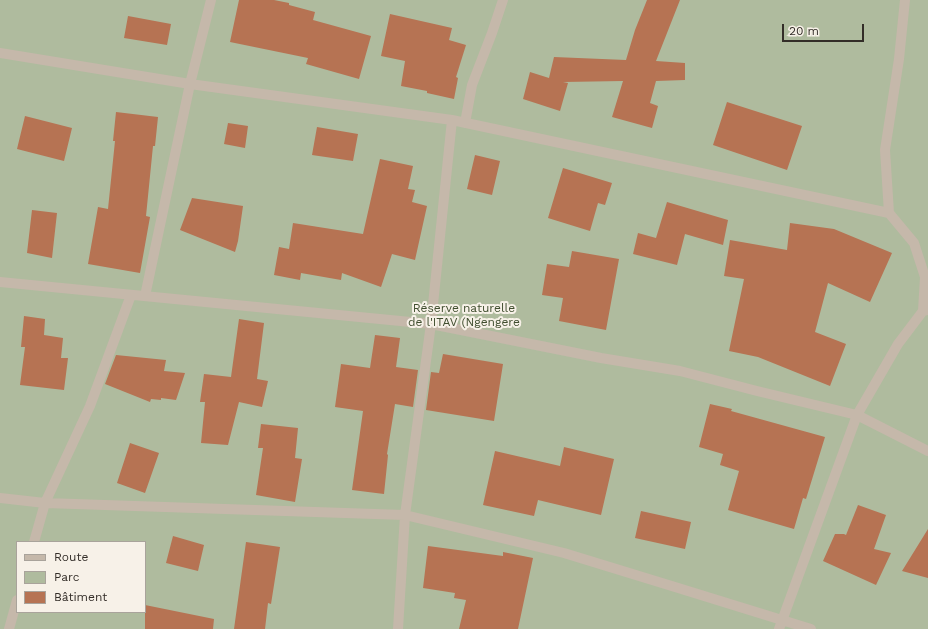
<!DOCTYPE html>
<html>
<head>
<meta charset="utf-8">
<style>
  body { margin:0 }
  #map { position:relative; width:928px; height:629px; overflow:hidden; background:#eee7dc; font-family:"Work Sans",sans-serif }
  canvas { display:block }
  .legend { position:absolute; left:16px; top:541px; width:130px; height:72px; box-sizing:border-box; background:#f7f1e8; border:1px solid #a9a39b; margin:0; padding:5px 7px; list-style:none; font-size:12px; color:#332d28 }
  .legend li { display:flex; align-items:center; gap:8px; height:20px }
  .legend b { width:20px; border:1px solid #a9a39b }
  .scale { position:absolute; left:782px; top:24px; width:82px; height:18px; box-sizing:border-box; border:2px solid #332d28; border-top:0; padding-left:5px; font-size:12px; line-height:14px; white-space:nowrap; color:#332d28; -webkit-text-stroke:3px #f7f1e8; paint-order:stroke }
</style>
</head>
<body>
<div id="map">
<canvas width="928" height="629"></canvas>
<ul class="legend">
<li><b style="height:5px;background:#c5b8aa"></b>Route</li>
<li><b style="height:11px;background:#afbb9e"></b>Parc</li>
<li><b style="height:11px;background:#b67353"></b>Bâtiment</li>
</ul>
<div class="scale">20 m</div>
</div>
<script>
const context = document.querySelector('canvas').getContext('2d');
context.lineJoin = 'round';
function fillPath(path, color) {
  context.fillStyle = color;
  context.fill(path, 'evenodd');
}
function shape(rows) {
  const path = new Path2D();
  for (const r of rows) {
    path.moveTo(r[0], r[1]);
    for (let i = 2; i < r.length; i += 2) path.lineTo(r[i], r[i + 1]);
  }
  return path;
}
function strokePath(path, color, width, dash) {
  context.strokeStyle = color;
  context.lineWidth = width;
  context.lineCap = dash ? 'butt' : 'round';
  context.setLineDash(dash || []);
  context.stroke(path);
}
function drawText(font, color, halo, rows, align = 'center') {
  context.font = font + ' "Work Sans",sans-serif';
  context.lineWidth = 4;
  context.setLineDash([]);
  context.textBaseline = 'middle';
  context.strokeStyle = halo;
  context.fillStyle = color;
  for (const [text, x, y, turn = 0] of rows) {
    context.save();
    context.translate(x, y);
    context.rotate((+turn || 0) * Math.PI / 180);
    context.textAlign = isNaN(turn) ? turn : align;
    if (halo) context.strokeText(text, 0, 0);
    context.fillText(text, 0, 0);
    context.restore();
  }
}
const green = shape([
  [0,0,928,0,928,629,0,629],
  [17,542,145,542,145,612,17,612]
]);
const building = shape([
  [239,0,274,0,289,3,289,5,315,12,313,20,371,36,359,79,306,64,308,58,230,42],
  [647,0,680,0,656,61,685,63,685,80,656,81,650,103,658,106,652,128,612,117,623,81,563,82,568,83,560,111,523,99,530,72,549,78,554,57,626,60,635,30],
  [390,14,452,28,449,40,466,45,456,77,458,78,454,99,427,93,427,91,401,86,405,61,381,56],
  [128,16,171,24,167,45,124,38],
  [727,102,802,126,787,170,713,145],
  [116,112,158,117,155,146,153,146,146,216,150,217,140,273,88,264,98,207,108,209,115,141,113,141],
  [25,116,72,128,64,161,17,149],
  [228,123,248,126,245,148,224,144],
  [317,127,358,134,353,161,312,155],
  [475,155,500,161,492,195,467,189],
  [380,159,413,166,408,189,415,190,412,202,427,206,415,260,392,254,381,287,342,273,341,280,301,273,300,280,274,275,279,247,289,249,293,223,363,234],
  [563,168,612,183,605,205,598,203,590,231,548,218],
  [192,198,243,206,238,241,235,252,180,230],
  [667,202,728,220,723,245,685,234,677,265,633,254,638,233,656,238],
  [32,210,57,213,52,258,27,253],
  [790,223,834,229,892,253,870,302,828,283,815,332,846,344,830,386,758,357,729,351,744,279,724,276,730,240,787,250],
  [572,251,619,259,606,330,559,321,563,298,542,295,547,264,569,267],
  [24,316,45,319,44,335,63,338,61,358,68,358,64,390,20,385,25,347,21,347],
  [239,319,264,323,257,379,268,381,262,407,239,402,228,445,201,443,205,402,200,402,204,374,231,377],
  [375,335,400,338,396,367,418,370,413,407,395,404,387,454,388,455,384,494,352,490,363,411,335,407,341,364,370,368],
  [443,354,503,364,494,421,426,410,431,372,439,373],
  [116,355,166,360,164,371,185,373,176,400,161,398,161,400,151,399,150,402,105,384],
  [710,404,732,409,731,411,825,437,806,499,803,498,794,529,728,510,739,471,720,465,723,454,699,447],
  [261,424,298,428,295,458,302,459,295,502,256,495,263,448,258,448],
  [130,443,159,453,145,493,117,483],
  [564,447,614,459,601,515,538,500,534,516,483,505,495,451,560,466],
  [858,505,886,515,874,549,891,553,876,585,823,561,835,534,844,534,846,535],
  [641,511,691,522,685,549,635,538],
  [928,529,928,578,902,571],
  [173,536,204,545,198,571,166,563],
  [246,542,280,547,271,604,268,603,265,629,234,629],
  [428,546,503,556,503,552,533,558,518,629,459,629,466,600,454,598,455,593,423,588],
  [145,605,214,619,213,629,145,629]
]);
const minor = shape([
  [905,0,899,59,885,150,889,213,914,243,925,277,923,311],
  [0,53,190,84,452,120,889,213],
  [465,123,472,85,492,33,503,0],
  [0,282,431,324,601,358,680,371,757,391,857,415,928,451],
  [145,296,190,84,211,0],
  [0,498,45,503,405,515,564,553,675,587,811,629],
  [34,542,45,503,90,406,131,295],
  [9,629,17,600],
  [398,629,405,515,431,324,452,120],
  [779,629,857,415,898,344,923,311,928,310]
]);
const parkNames = [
  ["Réserve naturelle",464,308],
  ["de l'ITAV (Ngengere",464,322]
];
fillPath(green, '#afbb9e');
fillPath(building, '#b67353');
strokePath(minor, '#c5b8aa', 10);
drawText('12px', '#404e2f', '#f7f1e8', parkNames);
</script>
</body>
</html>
